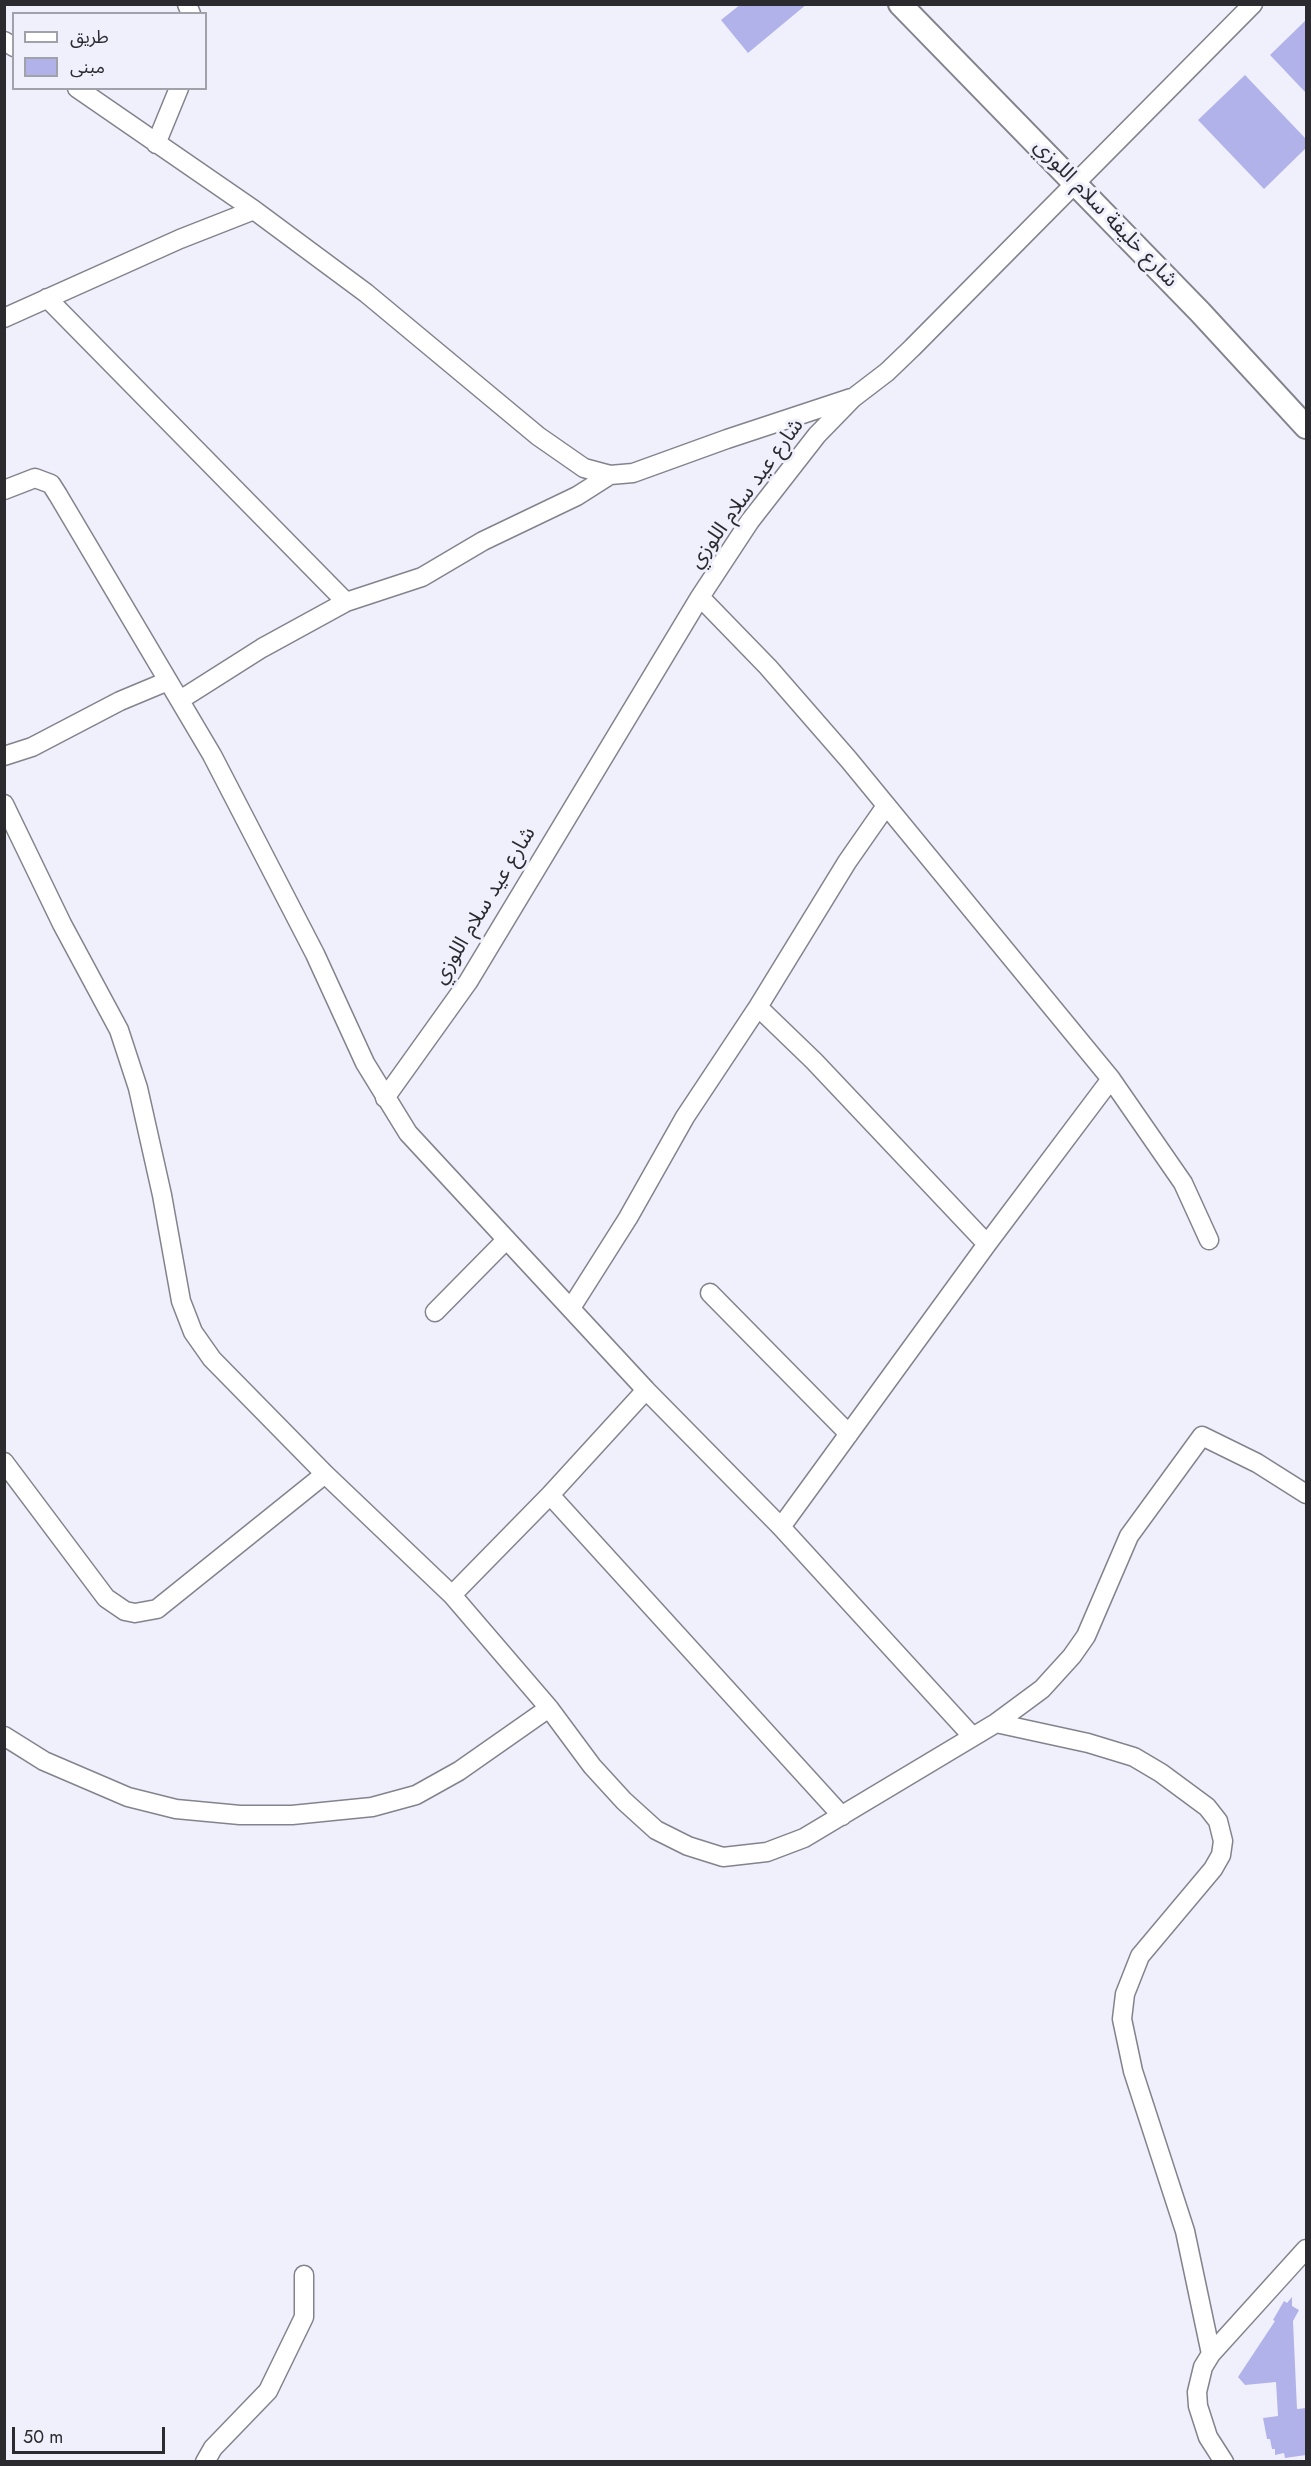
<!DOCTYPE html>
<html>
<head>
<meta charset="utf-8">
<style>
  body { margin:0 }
  #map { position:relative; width:1311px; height:2466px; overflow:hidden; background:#f0f0fc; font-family:Jost,"Noto Sans Arabic",sans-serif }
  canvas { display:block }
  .frame { position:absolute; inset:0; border:6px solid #2a2a2f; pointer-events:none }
  .legend { position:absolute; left:12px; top:12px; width:195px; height:78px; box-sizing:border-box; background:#f0f0fc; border:2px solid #a1a1aa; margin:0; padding:8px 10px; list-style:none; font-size:18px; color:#2a2a2f }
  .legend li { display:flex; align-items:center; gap:12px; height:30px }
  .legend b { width:30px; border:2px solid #a1a1aa }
  .scale { position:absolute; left:12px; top:2427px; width:153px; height:27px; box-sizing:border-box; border:3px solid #2a2a2f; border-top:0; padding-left:8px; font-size:18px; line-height:21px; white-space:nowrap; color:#2a2a2f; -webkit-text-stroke:4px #f0f0fc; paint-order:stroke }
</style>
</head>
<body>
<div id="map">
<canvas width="1311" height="2466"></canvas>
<div class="frame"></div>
<ul class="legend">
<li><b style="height:8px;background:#fff"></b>طريق</li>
<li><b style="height:16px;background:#b2b2ea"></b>مبنى</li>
</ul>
<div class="scale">50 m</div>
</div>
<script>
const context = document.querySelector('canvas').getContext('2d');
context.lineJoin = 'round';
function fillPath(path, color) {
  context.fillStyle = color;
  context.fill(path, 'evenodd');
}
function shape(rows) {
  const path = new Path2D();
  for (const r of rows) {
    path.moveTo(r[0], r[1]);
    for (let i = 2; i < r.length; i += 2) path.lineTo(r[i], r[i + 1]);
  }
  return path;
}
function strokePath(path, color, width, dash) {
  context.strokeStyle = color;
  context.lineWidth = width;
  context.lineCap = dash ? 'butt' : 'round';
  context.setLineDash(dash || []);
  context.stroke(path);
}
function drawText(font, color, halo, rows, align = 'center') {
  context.font = font + ' Jost,"Noto Sans Arabic",sans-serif';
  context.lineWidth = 6;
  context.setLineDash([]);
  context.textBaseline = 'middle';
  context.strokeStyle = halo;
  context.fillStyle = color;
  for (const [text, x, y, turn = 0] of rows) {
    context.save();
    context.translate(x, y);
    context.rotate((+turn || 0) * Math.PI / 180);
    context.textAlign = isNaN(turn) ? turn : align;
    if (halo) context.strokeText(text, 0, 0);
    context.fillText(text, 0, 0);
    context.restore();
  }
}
const building = shape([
  [741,4,807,4,748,53,721,20],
  [1306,20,1306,93,1270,55],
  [1245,75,1306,139,1306,148,1264,189,1198,120],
  [1292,2297,1292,2306,1299,2310,1293,2321,1297,2409,1306,2408,1306,2455,1285,2458,1284,2453,1275,2455,1275,2449,1272,2449,1270,2439,1267,2439,1263,2418,1278,2416,1276,2382,1245,2385,1238,2377,1275,2321,1273,2320,1284,2301,1287,2303]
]);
const minor = shape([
  [187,4,191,14],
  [4,41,14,47],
  [77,88,254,210,366,293,538,436,584,468,610,475,633,473,727,439,851,398],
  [156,144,179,88],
  [47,298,346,602],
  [4,318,180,239,254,210],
  [4,490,35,478,51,484,58,495,212,755,315,954,365,1063,408,1133,646,1390,781,1527,972,1736],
  [700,597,768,667,849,760,1111,1079,1183,1183,1209,1240],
  [180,700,262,648,346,602,422,577,483,541,577,496,610,475],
  [4,756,32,747,120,701,168,681],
  [4,804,62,924,119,1030,138,1088,162,1195,181,1301,193,1332,212,1359,325,1474,452,1595,549,1708,592,1766,624,1801,656,1830,688,1846,723,1857,767,1852,804,1838,996,1723,1042,1689,1072,1656,1086,1636,1129,1536,1202,1436,1257,1463,1306,1494],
  [758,1007,814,1061,987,1244],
  [385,1098,468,982,700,597,750,521,817,435,853,398,887,372,912,348,1253,4],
  [710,1293,849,1434],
  [571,1308,628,1218,685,1117,758,1007,847,862,886,806],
  [435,1312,506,1240],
  [4,1462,106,1598,125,1611,135,1613,157,1609,325,1474],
  [550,1495,842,1816],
  [781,1527,987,1244,1111,1079],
  [452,1595,550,1495,646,1390],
  [996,1723,1088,1743,1134,1757,1161,1773,1207,1807,1218,1821,1223,1841,1221,1855,1213,1869,1140,1956,1125,1994,1122,2019,1133,2071,1185,2231,1211,2354],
  [4,1736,44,1761,128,1797,176,1809,240,1815,292,1815,372,1807,416,1795,459,1771,549,1708],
  [205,2462,213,2448,268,2391,304,2317,304,2275],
  [1224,2462,1208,2437,1198,2406,1197,2392,1203,2367,1211,2354,1306,2249]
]);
const tertiary = shape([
  [900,4,1200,312,1306,427]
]);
const streetNames = [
  ["شارع خليفة سلام اللوزي",1105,214,46],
  ["شارع عيد سلام اللوزي",747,494,-54],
  ["شارع عيد سلام اللوزي",485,906,-59]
];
fillPath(building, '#b2b2ea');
strokePath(minor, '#83838d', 21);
strokePath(tertiary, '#83838d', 26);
strokePath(minor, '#fff', 18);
strokePath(tertiary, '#fff', 22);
drawText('21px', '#2a2a2f', '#f0f0fc', streetNames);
</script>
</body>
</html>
